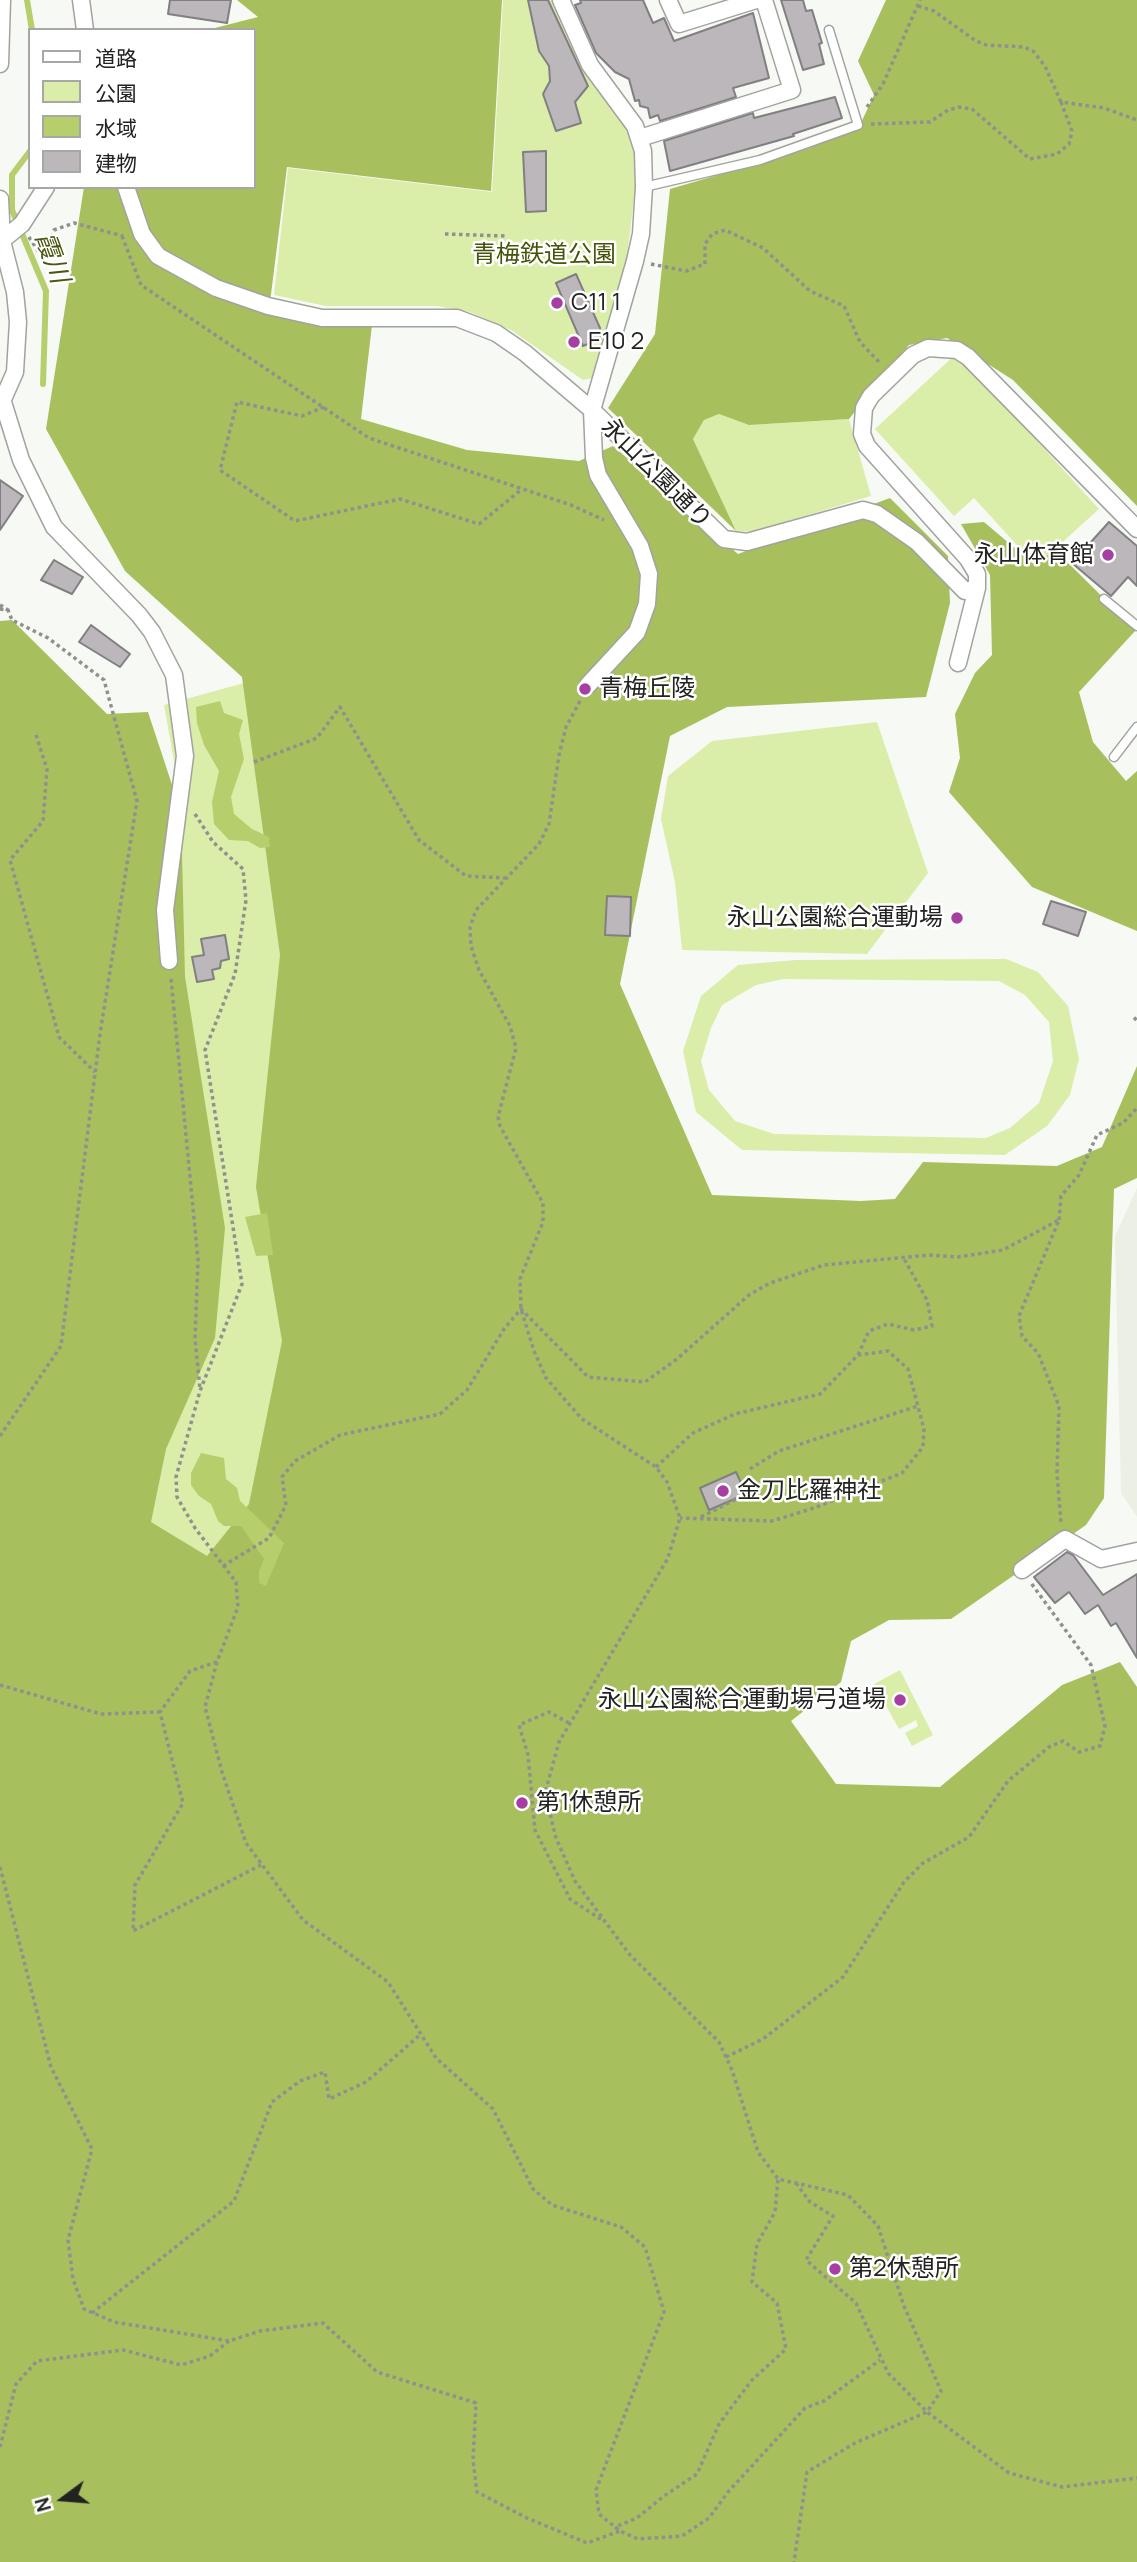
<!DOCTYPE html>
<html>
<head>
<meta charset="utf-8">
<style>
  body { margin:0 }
  #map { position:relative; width:1137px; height:2562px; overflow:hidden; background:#f7f9f4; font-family:Manrope,"Noto Sans JP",sans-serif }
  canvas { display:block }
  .legend { position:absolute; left:28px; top:28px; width:228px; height:161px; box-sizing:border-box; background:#fff; border:2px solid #a7a7a6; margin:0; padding:9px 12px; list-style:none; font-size:21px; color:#222221 }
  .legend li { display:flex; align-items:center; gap:14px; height:35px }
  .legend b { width:35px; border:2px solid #a7a7a6 }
  .north { position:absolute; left:28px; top:2464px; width:70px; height:70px; -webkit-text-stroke:5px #fff; paint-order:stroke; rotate:254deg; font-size:19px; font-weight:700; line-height:28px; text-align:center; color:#222221 }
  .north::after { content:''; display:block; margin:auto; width:24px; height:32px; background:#222221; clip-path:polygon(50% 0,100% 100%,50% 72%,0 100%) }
</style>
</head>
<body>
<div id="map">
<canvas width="1137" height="2562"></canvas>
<ul class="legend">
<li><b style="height:9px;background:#fff"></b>道路</li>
<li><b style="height:19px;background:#daeda9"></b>公園</li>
<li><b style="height:19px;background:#b6cf6c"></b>水域</li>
<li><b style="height:19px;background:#bbb7ba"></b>建物</li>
</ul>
<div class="north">N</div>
</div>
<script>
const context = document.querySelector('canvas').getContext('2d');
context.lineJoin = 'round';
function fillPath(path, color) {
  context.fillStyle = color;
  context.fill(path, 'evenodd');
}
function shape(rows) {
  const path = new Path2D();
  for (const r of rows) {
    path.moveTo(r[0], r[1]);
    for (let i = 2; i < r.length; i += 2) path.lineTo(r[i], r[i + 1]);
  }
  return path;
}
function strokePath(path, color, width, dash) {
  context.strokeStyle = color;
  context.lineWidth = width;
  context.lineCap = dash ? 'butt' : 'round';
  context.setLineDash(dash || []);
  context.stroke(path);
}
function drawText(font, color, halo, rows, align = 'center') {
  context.font = font + ' Manrope,"Noto Sans JP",sans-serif';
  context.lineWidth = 5;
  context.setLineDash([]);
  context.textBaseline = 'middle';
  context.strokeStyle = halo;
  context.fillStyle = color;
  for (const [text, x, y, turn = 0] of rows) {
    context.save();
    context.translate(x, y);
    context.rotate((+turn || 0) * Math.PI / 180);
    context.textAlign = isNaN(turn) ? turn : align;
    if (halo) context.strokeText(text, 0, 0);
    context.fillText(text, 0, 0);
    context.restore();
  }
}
const built = shape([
  [1137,1188,1137,1517,1121,1493,1115,1236]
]);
const green = shape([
  [503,0,553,0,622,117,634,148,637,175,625,272,592,378,583,380,511,330,470,312,437,306,326,306,274,295,288,168,492,192],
  [957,353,1099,509,1036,566,974,498,954,516,875,429],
  [719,414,749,425,849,419,871,496,752,532,736,531,693,439,704,420],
  [255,680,280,955,310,1348,286,1646,131,1544,175,977,183,812,164,705],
  [877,722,928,873,867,954,682,950,675,882,661,819,668,776,712,741],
  [1006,959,1038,972,1068,1006,1079,1059,1070,1095,1047,1126,1005,1155,742,1150,696,1112,683,1051,701,996,738,965,796,960],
  [783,979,999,981,1025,995,1049,1022,1053,1061,1039,1103,1010,1128,986,1138,774,1134,735,1121,709,1090,701,1061,711,1028,722,1005,756,985],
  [900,1670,933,1735,912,1746,905,1733,918,1726,916,1720,899,1729,874,1684]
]);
const forest = shape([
  [237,0,502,0,491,191,287,167,269,310,372,325,361,419,467,450,579,461,613,446,738,554,890,498,948,556,950,603,926,697,727,707,670,736,620,984,712,1195,861,1201,895,1199,923,1162,1057,1166,1102,1147,1137,1066,1137,1178,1114,1189,1104,1498,1086,1525,951,1619,889,1620,851,1641,841,1682,791,1721,836,1784,940,1787,1062,1685,1120,1662,1137,1687,1137,2562,0,2562,0,621,12,620,107,714,148,712,181,812,185,977,225,1228,215,1338,166,1449,151,1522,207,1556,249,1504,282,1341,256,1187,280,955,242,677,125,571,46,429,84,187,254,187,254,30,207,30,258,17],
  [886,0,1137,0,1137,506,1013,380,947,338,909,345,849,419,749,425,719,414,704,420,693,439,736,531,608,408,655,334,670,189,807,149,859,127,874,95,858,61],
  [984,522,1036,566,1054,549,1136,630,1079,692,1093,742,1126,781,1137,771,1137,931,1032,887,949,792,960,758,955,714,975,673,992,655,990,575,961,524]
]);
const water = shape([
  [220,701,224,713,243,720,239,734,244,759,231,797,234,814,252,829,269,837,270,847,260,848,248,841,229,840,214,824,212,802,219,771,204,745,197,723,196,707],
  [267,1213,273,1255,256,1256,245,1217],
  [201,1453,224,1458,226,1479,237,1488,240,1501,284,1543,266,1586,259,1583,259,1571,264,1559,241,1526,224,1526,218,1521,211,1504,199,1496,191,1485,191,1473]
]);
const stream = shape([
  [27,0,32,30],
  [30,151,12,175,12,210,46,291,43,384]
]);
const building = shape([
  [170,0,231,0,227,23,168,14,170,0],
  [528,0,548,0,588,86,575,102,581,123,556,131,543,94,550,81,549,66,539,51,528,0],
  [580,0,643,0,653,23,664,18,674,41,753,13,769,78,733,88,736,97,660,121,658,115,650,118,648,108,640,106,639,100,635,101,629,79,615,72,596,53,575,5,581,3,580,0],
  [781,0,803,0,806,11,812,10,822,43,819,44,824,64,803,70,781,0],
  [835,97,842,118,793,134,794,136,670,171,664,141,753,113,754,118,835,97],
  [546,151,546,211,526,212,523,152,546,151],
  [576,274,600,328,601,338,583,346,556,283,576,274],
  [0,480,23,496,0,530,0,480],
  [1109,522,1137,546,1137,586,1128,577,1111,596,1072,563,1109,522],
  [54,560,83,577,72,594,41,580,54,560],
  [91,625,130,654,120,667,79,642,91,625],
  [607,896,631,897,630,936,605,935,607,896],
  [1051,901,1086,912,1078,936,1043,924,1051,901],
  [225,935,229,959,221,961,220,968,212,970,214,979,197,982,192,957,204,955,201,939,225,935],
  [736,1472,746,1494,709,1510,700,1488,736,1472],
  [1067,1552,1073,1555,1103,1595,1137,1574,1137,1658,1116,1623,1111,1626,1098,1605,1085,1614,1069,1592,1055,1603,1034,1577,1067,1552]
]);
const path = shape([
  [918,6,934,11,976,41,986,45,1024,47,1033,51,1045,66,1061,102],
  [867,107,883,84,920,0],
  [871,124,930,122,948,110,959,107,972,109,1030,159,1057,154,1069,144,1072,131,1061,102,1104,108,1137,120],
  [445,234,505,236],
  [122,236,141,285,369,438,571,505,604,520],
  [29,237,38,251,48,252,54,230,74,223,123,236],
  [651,264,686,271,705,264,705,244,712,234,725,230,763,248,810,291,844,306,860,342,881,364],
  [324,407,302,416,237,402,220,470,295,521,400,499,479,524,522,489],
  [0,605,8,610,0,609],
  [580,701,566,727,559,755,549,824,539,844,476,910,470,927,471,946,479,970,510,1026,516,1048,498,1117,500,1126,543,1203,543,1222,520,1279,521,1309,534,1351,546,1378,582,1419,656,1467,667,1482,680,1518,668,1558,559,1742,545,1793,556,1838,575,1881,630,1955,719,2042,732,2070,758,2152,778,2179,848,2195,878,2226,904,2306,941,2391,927,2412,855,2443,807,2472,794,2562],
  [36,735,47,769,43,821,10,860,59,1037,95,1072],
  [254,762,317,738,340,707,419,840,466,876,505,878],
  [195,814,213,842,243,869,246,900,235,974,205,1050,242,1284,200,1391,176,1477,177,1497,195,1528,236,1582,238,1607,217,1662,205,1707,222,1772,246,1843,303,1920,388,1982,436,2058,493,2109,533,2189,552,2205,621,2227,645,2247,664,2312,596,2490,599,2514,620,2531,638,2539,682,2536,709,2518,728,2492,805,2408,824,2401,880,2360],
  [171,979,198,1260,195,1339,200,1389],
  [1134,1020,1137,1017],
  [1059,1220,1061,1196,1079,1175,1097,1135,1123,1123,1137,1108],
  [858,1355,869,1331,888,1324,914,1330,932,1326,927,1300,903,1257],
  [0,1436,61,1346,100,1034,137,801,104,680,48,638,12,620,8,610],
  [656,1467,693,1433,735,1414,820,1394,858,1355,888,1351,908,1369,924,1429,923,1447,902,1473,814,1508,772,1521,680,1518],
  [750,1469,779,1451,918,1406],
  [701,1517,752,1491],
  [223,1566,269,1538,286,1505,282,1477,295,1461,340,1435,440,1414,467,1390,504,1329,521,1309,588,1377,645,1382,677,1359,749,1295,770,1283,824,1265,929,1255,958,1257,1003,1250,1059,1220,1019,1316,1022,1336,1038,1353,1059,1406,1057,1473,1061,1524],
  [217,1662,190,1671,160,1712,183,1803,135,1885,133,1931,261,1865],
  [0,1685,101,1714,160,1712],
  [569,1723,549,1712,519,1725,528,1755,535,1830,570,1899,605,1922],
  [0,1867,51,2067,92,2149,68,2240,73,2279,84,2309,114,2322,229,2341,260,2331,323,2323,377,2372,476,2403,473,2460,477,2492,527,2518,587,2543,620,2531,615,2527,637,2518,664,2496,697,2474,719,2424,751,2381,786,2349,777,2303,752,2282,757,2244,775,2212,778,2179],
  [726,2057,763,2039,843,1977,904,1882,923,1863,969,1837,1008,1781,1049,1747,1063,1741,1079,1752,1100,1746,1105,1726,1091,1665,1031,1583],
  [796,2183,810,2202,833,2216,806,2260,856,2303,888,2373,927,2412,1009,2473,1062,2487,1137,2478],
  [92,2313,234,2201,272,2102,300,2081,325,2072,329,2099,366,2082,421,2034],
  [0,2447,16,2384,37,2361,123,2350,181,2365,210,2356,229,2341]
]);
const service = shape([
  [644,187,760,160,858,125,829,30],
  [1104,599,1137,626],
  [1114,757,1137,727]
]);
const minor = shape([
  [81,0,85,30],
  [561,0,590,65,635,126,643,151,644,187,641,234,635,261,592,410,594,458,598,475,640,546,649,574,647,604,637,632,588,685],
  [668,0,679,24,756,0],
  [0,64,2,0],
  [640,138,792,90,764,0],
  [126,187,142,234,158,256,216,288,268,306,322,318,457,318,496,333,525,353,592,410,724,539,747,542,863,510,877,514,917,542,965,591,977,588,977,574,968,559,867,446,862,434,864,408,871,396,913,355,928,348,957,350,968,357,1137,529],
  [0,199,2,241,15,292,18,322,15,372,0,406],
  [0,242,22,224,46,187],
  [3,402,21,460,54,527,139,615,152,632,174,675,185,756,165,910,169,961],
  [958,663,977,588],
  [1022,1570,1065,1539,1101,1559,1137,1551]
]);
const markers = [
  [557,303,7,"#a73fa2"],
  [574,342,7,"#a73fa2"],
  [1108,555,7,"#a73fa2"],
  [585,689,7,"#a73fa2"],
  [957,918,7,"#a73fa2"],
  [723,1491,7,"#a73fa2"],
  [900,1700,7,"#a73fa2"],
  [522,1803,7,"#a73fa2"],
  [835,2269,7,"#a73fa2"]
];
const parkNames = [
  ["青梅鉄道公園",544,255]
];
const poiNames = [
  ["C11 1",571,303],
  ["E10 2",588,342],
  ["永山体育館",1094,555,"right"],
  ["青梅丘陵",599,689],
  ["永山公園総合運動場",943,918,"right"],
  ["金刀比羅神社",737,1491],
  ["永山公園総合運動場弓道場",886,1700,"right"],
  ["第1休憩所",536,1803],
  ["第2休憩所",849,2269]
];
const streetNames = [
  ["永山公園通り",656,474,45]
];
const waterNames = [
  ["霞川",51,258,70]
];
fillPath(built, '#ecf0e4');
fillPath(green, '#daeda9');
fillPath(forest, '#a7bf5c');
fillPath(water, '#b6cf6c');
strokePath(stream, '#b6cf6c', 6);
fillPath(building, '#bbb7ba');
strokePath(building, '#827f82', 2);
strokePath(service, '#a2a39f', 11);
strokePath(minor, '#a2a39f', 19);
strokePath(path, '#90918e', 3.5, [3.5, 3.5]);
strokePath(service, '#fff', 8);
strokePath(minor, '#fff', 16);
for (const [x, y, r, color] of markers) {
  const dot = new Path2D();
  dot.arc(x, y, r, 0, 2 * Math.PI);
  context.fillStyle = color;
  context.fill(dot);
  strokePath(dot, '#fff', 2.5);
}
drawText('24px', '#455409', '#fff', parkNames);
drawText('24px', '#222221', '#fff', poiNames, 'left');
drawText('24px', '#222221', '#fff', streetNames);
drawText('italic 26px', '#49570f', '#fff', waterNames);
</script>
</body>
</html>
